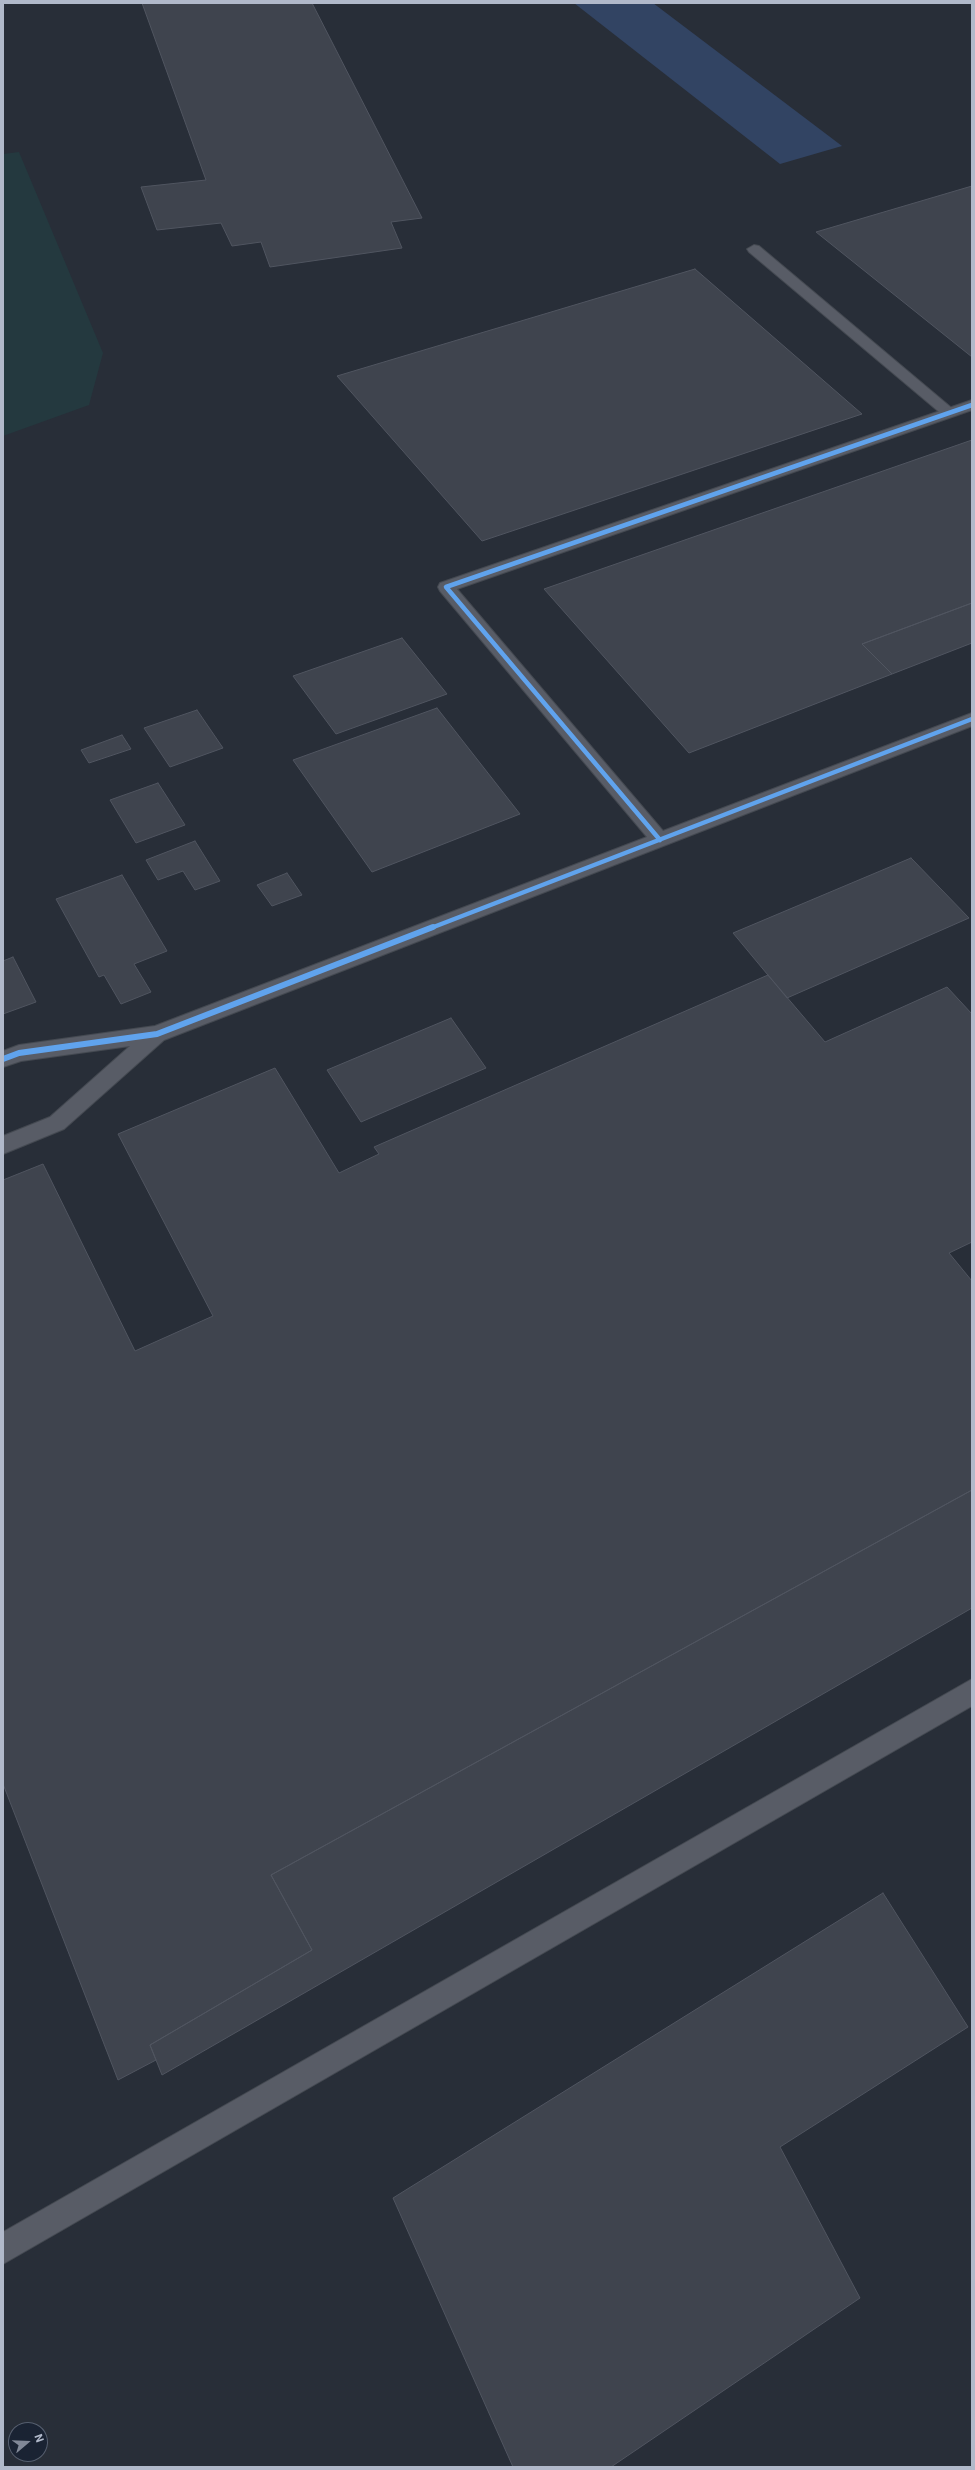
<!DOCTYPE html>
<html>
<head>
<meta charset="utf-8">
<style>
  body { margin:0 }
  #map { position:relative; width:975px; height:2470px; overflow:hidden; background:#282e38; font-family:Roboto,sans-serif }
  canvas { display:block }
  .frame { position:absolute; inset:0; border:4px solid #b1b9ca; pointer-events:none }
  .north { position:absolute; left:8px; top:2422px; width:40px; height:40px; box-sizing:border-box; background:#1a2333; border:1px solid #565f6f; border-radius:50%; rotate:71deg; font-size:11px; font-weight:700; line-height:16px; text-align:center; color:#b1b9ca }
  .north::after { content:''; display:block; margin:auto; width:14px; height:18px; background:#818897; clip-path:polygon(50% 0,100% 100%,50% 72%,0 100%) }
</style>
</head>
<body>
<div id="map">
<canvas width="975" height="2470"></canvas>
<div class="frame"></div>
<div class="north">N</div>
</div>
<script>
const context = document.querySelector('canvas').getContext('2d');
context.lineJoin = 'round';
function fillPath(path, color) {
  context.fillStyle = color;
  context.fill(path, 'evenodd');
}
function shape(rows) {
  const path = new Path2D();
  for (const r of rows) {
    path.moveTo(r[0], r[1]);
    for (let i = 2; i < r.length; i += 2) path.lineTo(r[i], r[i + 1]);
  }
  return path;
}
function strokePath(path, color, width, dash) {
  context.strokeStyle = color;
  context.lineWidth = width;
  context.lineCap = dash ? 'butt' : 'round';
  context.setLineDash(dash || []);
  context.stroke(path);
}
const green = shape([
  [19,152,103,353,89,405,3,436,3,154]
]);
const water = shape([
  [574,3,653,3,842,146,780,164]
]);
const building = shape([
  [142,3,312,3,422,218,391,222,402,248,270,267,261,242,232,246,221,223,157,230,141,187,206,180,142,3],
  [972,186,972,357,816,232,972,186],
  [695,269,862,414,482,541,337,376,695,269],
  [972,440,972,603,862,644,892,674,689,753,544,589,972,440],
  [972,603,972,643,892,674,862,644,972,603],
  [402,638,447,694,336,734,293,676,402,638],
  [437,708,520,814,372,872,293,760,437,708],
  [197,710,223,748,170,767,144,728,197,710],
  [122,735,131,749,89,763,81,750,122,735],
  [158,783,185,825,136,843,110,800,158,783],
  [195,841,220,881,195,890,183,871,158,880,146,860,195,841],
  [911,858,969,918,787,998,733,933,911,858],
  [287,873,302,895,272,906,257,885,287,873],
  [122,875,167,951,134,964,151,992,121,1004,104,975,99,977,56,899,122,875],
  [13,957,36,1002,3,1014,3,961,13,957],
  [768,975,825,1042,947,987,972,1014,972,1242,949,1253,972,1281,972,1490,271,1875,312,1950,150,2045,156,2060,118,2080,3,1784,3,1180,43,1164,135,1351,213,1316,118,1134,275,1068,339,1173,379,1154,374,1147,768,975],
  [451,1018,486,1068,361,1122,327,1070,451,1018],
  [972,1490,972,1608,162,2075,150,2045,312,1950,271,1875,972,1490],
  [883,1893,968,2027,780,2147,860,2298,611,2467,513,2467,393,2198,883,1893]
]);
const lane = shape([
  [754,245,759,246,954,410,957,413,954,416,944,416,749,252,747,249,754,245],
  [972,1679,972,1706,3,2264,3,2232,972,1679]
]);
const street = shape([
  [972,400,972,410,457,589,663,831,972,713,972,726,164,1040,64,1129,3,1154,3,1136,50,1117,130,1046,21,1061,3,1067,3,1051,19,1045,155,1026,647,837,440,591,438,587,440,583,972,400]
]);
const cyclewayFar2 = shape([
  [970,406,972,405]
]);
const cyclewayFar1 = shape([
  [660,840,446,587,972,405],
  [431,928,972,719]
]);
const cycleway = shape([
  [3,1059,19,1053,157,1034,433,927]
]);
fillPath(green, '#24393f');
fillPath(water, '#324463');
fillPath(building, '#3f444e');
strokePath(building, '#505560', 1);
strokePath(lane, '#444951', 2);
strokePath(street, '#444951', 2);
fillPath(lane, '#585c66');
fillPath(street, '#585c66');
strokePath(cyclewayFar2, '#60a3ed', 3.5);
strokePath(cyclewayFar1, '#60a3ed', 4.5);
strokePath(cycleway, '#60a3ed', 6);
</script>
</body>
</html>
